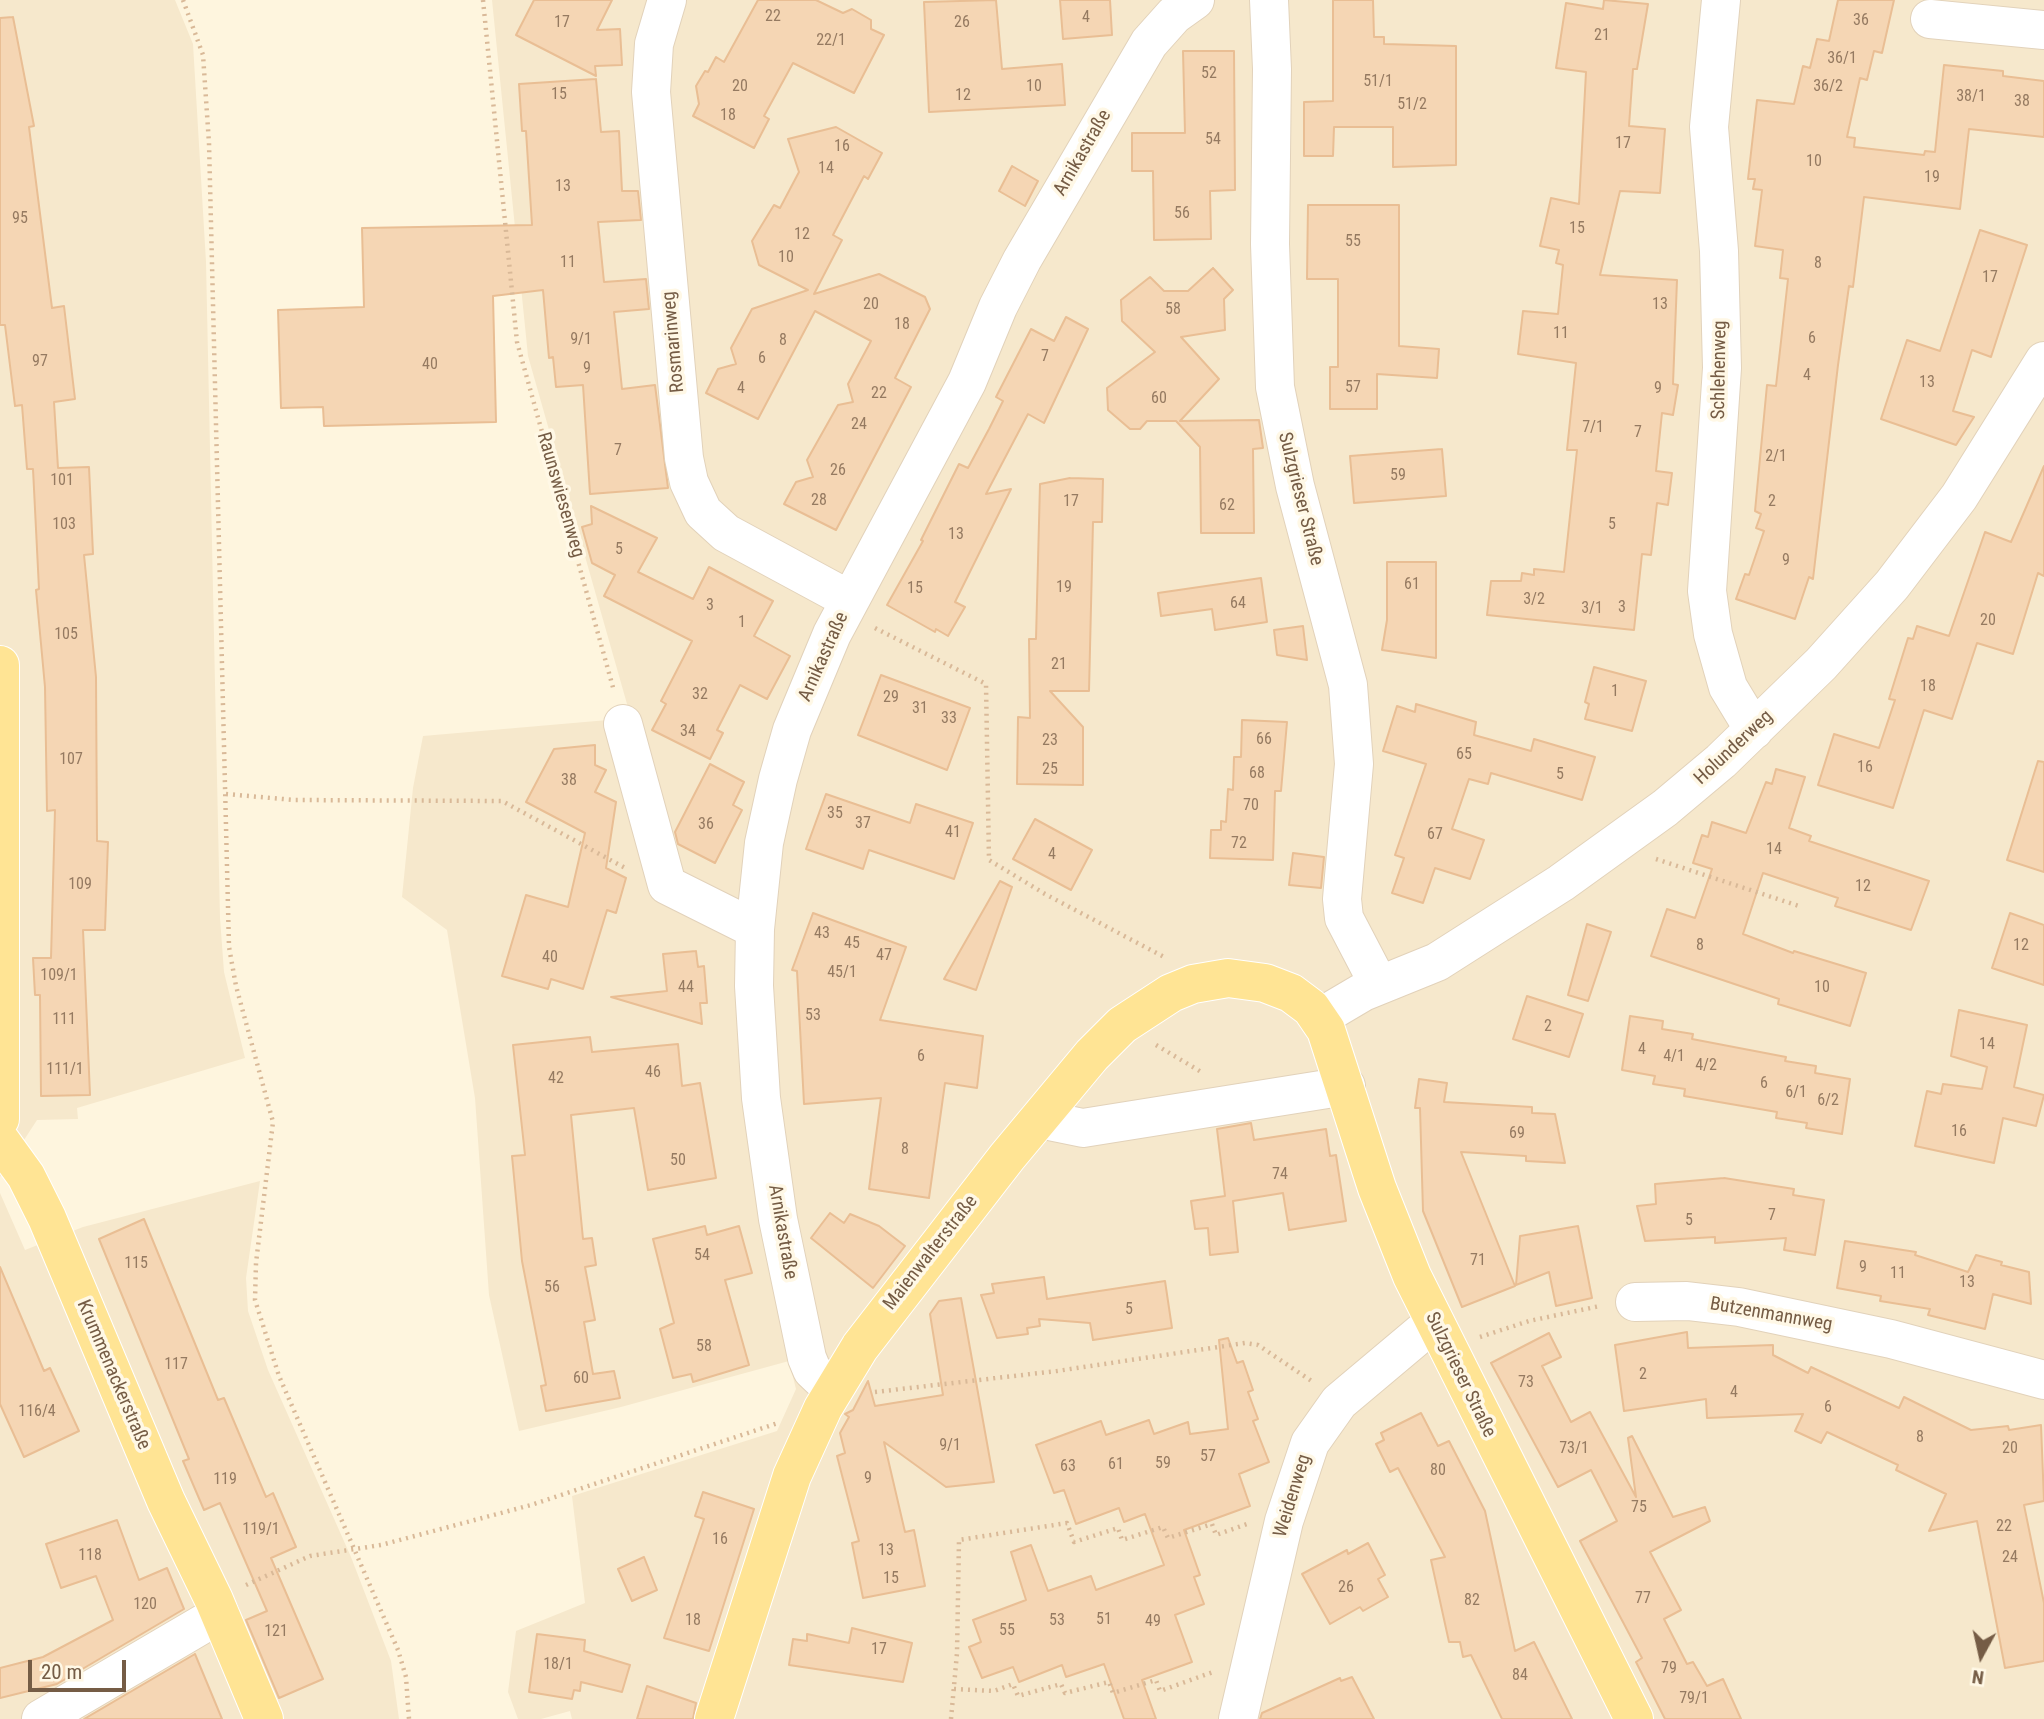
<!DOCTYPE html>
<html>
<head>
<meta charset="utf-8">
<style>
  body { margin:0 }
  #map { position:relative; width:2044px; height:1719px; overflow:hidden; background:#fef5de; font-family:"Roboto Condensed",sans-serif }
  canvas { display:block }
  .north { position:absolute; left:1946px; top:1621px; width:70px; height:70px; -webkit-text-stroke:5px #fff8e6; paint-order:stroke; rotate:188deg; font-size:19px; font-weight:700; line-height:28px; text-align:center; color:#755c45 }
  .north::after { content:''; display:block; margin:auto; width:24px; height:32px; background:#755c45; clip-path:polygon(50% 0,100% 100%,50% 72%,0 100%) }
  .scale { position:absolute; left:28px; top:1660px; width:98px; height:32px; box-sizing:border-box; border:4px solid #755c45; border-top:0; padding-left:9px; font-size:21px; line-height:24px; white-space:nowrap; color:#755c45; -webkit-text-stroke:5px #fff8e6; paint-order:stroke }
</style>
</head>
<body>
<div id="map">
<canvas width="2044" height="1719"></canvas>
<div class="north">N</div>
<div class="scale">20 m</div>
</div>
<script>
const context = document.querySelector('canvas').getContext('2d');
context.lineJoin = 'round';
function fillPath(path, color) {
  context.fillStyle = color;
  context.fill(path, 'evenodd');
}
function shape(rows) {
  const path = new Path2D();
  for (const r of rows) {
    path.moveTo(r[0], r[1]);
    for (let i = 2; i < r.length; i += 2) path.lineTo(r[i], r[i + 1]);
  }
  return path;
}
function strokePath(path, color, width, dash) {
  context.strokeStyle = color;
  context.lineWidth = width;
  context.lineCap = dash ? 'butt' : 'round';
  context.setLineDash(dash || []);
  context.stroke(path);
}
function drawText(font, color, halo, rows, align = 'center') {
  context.font = font + ' "Roboto Condensed",sans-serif';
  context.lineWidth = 7;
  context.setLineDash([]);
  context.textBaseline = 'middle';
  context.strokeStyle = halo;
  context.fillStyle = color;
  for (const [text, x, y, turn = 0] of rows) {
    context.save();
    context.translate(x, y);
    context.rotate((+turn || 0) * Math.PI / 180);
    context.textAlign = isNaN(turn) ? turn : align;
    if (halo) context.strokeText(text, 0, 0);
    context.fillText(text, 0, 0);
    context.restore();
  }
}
const residential = shape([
  [0,0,175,0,193,44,206,262,220,918,224,972,245,1058,77,1108,78,1119,37,1120,0,1177],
  [492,0,2044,0,2044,1719,572,1719,570,1711,541,1719,518,1719,508,1692,516,1631,585,1603,572,1496,777,1431,796,1389,789,1361,621,1407,519,1431,489,1295,475,1098,447,930,402,897,413,788,423,736,631,718,528,356],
  [260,1181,246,1278,248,1311,268,1370,351,1557,391,1661,399,1719,0,1719,0,1193,25,1250,83,1227]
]);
const building = shape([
  [534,0,612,0,597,30,620,29,622,65,595,66,596,76,516,35,534,0],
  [758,0,816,0,843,13,852,9,871,20,871,29,884,35,854,93,793,63,764,116,769,119,754,148,693,116,699,104,696,86,705,71,708,72,716,57,724,62,758,0],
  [996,0,1002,69,1062,64,1065,105,929,112,924,2,996,0],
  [1060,0,1110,0,1112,35,1063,39,1060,0],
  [1333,0,1373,0,1374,37,1384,37,1384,44,1456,46,1456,165,1393,167,1393,127,1334,127,1333,156,1304,156,1304,102,1333,101,1333,0],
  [1604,0,1648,4,1637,69,1633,69,1629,126,1665,129,1660,193,1620,191,1600,275,1677,280,1673,384,1678,385,1673,415,1662,413,1656,471,1672,473,1668,505,1657,503,1651,555,1642,554,1634,630,1487,615,1491,581,1521,581,1522,573,1534,575,1534,569,1564,572,1577,450,1567,450,1576,363,1518,354,1523,311,1558,314,1563,265,1556,263,1559,250,1540,246,1551,198,1579,204,1586,72,1556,68,1566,3,1603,9,1604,0],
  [1838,0,1894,0,1882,53,1874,51,1867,80,1860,78,1847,137,1855,138,1854,147,1924,155,1925,151,1935,152,1944,65,2003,71,2003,76,2044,81,2044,137,1969,129,1960,209,1864,197,1853,287,1849,286,1838,365,1813,579,1809,577,1795,619,1736,599,1745,574,1749,575,1764,531,1756,528,1761,514,1755,511,1767,385,1776,386,1788,279,1780,278,1783,250,1755,246,1762,190,1753,189,1755,179,1748,179,1757,100,1794,104,1803,66,1810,68,1817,39,1829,41,1838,0],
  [13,17,34,126,29,127,52,308,64,306,75,399,54,402,58,468,89,467,93,554,84,555,96,677,97,841,108,842,105,930,83,930,90,1095,41,1096,40,995,35,995,33,958,51,958,55,810,47,811,45,687,36,590,39,589,33,469,27,469,22,405,15,406,5,325,0,325,0,18,13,17],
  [1183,51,1234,51,1235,190,1210,191,1211,239,1154,240,1153,171,1132,171,1132,133,1185,133,1183,51],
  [596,79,601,132,619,131,622,191,638,191,641,220,598,222,604,282,646,279,649,309,614,312,622,389,655,385,668,488,590,494,583,385,556,387,553,357,549,358,543,290,493,296,496,422,324,426,323,407,281,408,278,310,364,307,362,228,532,225,526,131,522,131,519,84,596,79],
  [836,127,882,153,868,179,864,176,833,235,842,240,814,294,879,274,925,297,930,309,895,378,911,387,836,530,784,504,796,482,813,477,807,460,838,405,853,402,848,384,871,341,815,311,758,419,706,393,718,369,736,364,731,348,752,309,808,290,759,265,752,241,774,205,780,208,799,172,788,139,836,127],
  [1012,166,1038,181,1025,206,999,191,1012,166],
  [1308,205,1399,205,1399,346,1439,349,1437,378,1377,374,1377,409,1330,409,1330,367,1338,367,1338,279,1307,279,1308,205],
  [1980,230,2027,245,1991,357,1972,350,1953,411,1974,417,1956,445,1881,419,1907,340,1940,351,1980,230],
  [1213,268,1233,290,1224,299,1225,330,1181,337,1219,379,1180,421,1259,420,1263,448,1253,449,1254,533,1201,533,1200,447,1176,421,1147,421,1140,429,1130,429,1108,410,1107,388,1155,352,1122,321,1121,300,1150,277,1164,291,1188,291,1213,268],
  [1066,317,1088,329,1044,423,1028,414,986,494,1011,489,955,602,965,607,948,636,936,629,935,632,887,605,923,541,921,540,959,464,968,468,989,429,1003,401,996,397,1031,329,1054,341,1066,317],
  [1442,449,1446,496,1354,503,1350,456,1442,449],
  [2044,466,2044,576,2038,573,2013,654,1977,643,1952,719,1924,710,1893,808,1818,785,1834,734,1879,748,1895,700,1889,699,1908,638,1913,639,1917,626,1949,636,1985,532,2011,542,2044,466],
  [1070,478,1103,479,1102,522,1093,522,1089,691,1050,691,1083,727,1083,785,1017,784,1018,717,1030,718,1029,639,1036,639,1040,484,1070,478],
  [591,506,657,538,638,572,693,599,709,567,773,601,754,636,790,656,767,699,740,685,717,730,723,733,710,759,652,730,666,704,661,701,692,641,604,596,615,575,592,563,582,527,592,524,591,506],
  [1387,562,1436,562,1436,658,1382,650,1387,620,1387,562],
  [1261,578,1267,622,1215,630,1212,609,1161,616,1158,593,1261,578],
  [1303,626,1307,660,1277,655,1274,630,1303,626],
  [1594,667,1646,681,1632,731,1585,719,1589,704,1585,702,1594,667],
  [881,675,970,708,947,770,858,735,881,675],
  [1416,704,1476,722,1474,735,1531,751,1534,739,1595,757,1582,800,1491,773,1488,784,1469,779,1452,829,1484,840,1470,879,1435,868,1423,903,1392,893,1404,858,1395,855,1426,764,1383,751,1397,706,1415,712,1416,704],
  [1242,720,1287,722,1281,791,1275,791,1273,860,1210,858,1211,830,1221,830,1221,821,1226,822,1228,789,1233,790,1234,757,1241,757,1242,720],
  [595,745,595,765,606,770,595,792,616,802,606,868,626,878,616,913,607,910,583,989,551,979,548,989,502,976,526,895,568,907,585,833,526,802,554,749,595,745],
  [2038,761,2044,762,2044,872,2007,860,2038,761],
  [710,764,744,782,733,805,742,810,715,863,678,844,675,832,710,764],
  [1776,769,1805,777,1789,828,1811,836,1809,841,1929,881,1911,930,1835,906,1838,898,1763,873,1743,934,1793,953,1794,951,1866,973,1850,1026,1778,1004,1779,999,1651,956,1667,909,1695,918,1712,869,1693,863,1702,835,1708,837,1712,822,1746,833,1766,782,1772,784,1776,769],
  [826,794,910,823,916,804,973,823,954,879,869,850,863,869,806,849,826,794],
  [1035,819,1092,850,1071,890,1013,859,1035,819],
  [1293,853,1324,857,1321,888,1289,885,1293,853],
  [1000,881,1012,887,976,990,944,979,1000,881],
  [813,913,906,947,880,1020,983,1036,977,1088,945,1083,929,1198,869,1189,881,1098,804,1104,797,971,792,970,813,913],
  [2010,913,2044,925,2044,985,1992,968,2010,913],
  [1587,924,1611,932,1588,1001,1568,995,1587,924],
  [696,951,698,967,704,966,707,1003,700,1003,702,1024,611,997,667,991,663,954,696,951],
  [1527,996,1583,1014,1569,1057,1513,1039,1527,996],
  [1959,1010,2027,1025,2014,1087,2044,1095,2036,1126,2003,1118,1994,1163,1915,1146,1927,1091,1941,1094,1943,1084,1982,1089,1987,1067,1951,1056,1959,1010],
  [1630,1016,1663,1021,1662,1029,1693,1034,1692,1039,1786,1057,1785,1061,1816,1066,1815,1073,1850,1079,1842,1134,1806,1128,1807,1123,1776,1118,1777,1112,1684,1096,1685,1089,1653,1084,1655,1076,1622,1070,1630,1016],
  [590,1037,592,1052,678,1044,682,1086,700,1083,716,1178,648,1190,634,1108,571,1115,583,1239,592,1238,596,1265,585,1267,595,1320,584,1322,593,1374,614,1371,620,1398,546,1411,541,1386,546,1385,522,1261,512,1156,525,1155,513,1045,590,1037],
  [1419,1079,1447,1083,1444,1102,1532,1107,1532,1113,1555,1114,1565,1163,1526,1161,1526,1156,1461,1152,1515,1286,1462,1307,1423,1211,1420,1108,1415,1108,1419,1079],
  [1251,1123,1254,1140,1326,1129,1330,1156,1336,1155,1346,1221,1289,1230,1283,1193,1233,1201,1238,1252,1210,1255,1208,1228,1195,1229,1191,1201,1225,1196,1217,1129,1251,1123],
  [1724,1178,1794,1189,1793,1195,1824,1200,1815,1255,1784,1250,1786,1238,1715,1243,1715,1237,1645,1241,1637,1206,1656,1204,1655,1184,1724,1178],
  [830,1213,844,1223,850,1214,879,1226,905,1246,873,1288,811,1238,830,1213],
  [144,1219,218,1400,224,1398,266,1497,273,1493,296,1547,271,1558,323,1679,279,1698,246,1620,267,1611,220,1503,204,1510,183,1461,189,1459,99,1239,144,1219],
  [705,1226,707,1235,739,1226,752,1273,725,1280,749,1365,693,1382,691,1374,673,1378,660,1329,674,1323,653,1239,705,1226],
  [1578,1226,1592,1298,1556,1306,1549,1272,1516,1285,1520,1236,1578,1226],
  [1845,1241,1916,1252,1915,1255,1968,1272,1976,1255,2002,1262,2001,1265,2029,1272,2031,1304,1993,1294,1985,1329,1928,1315,1930,1309,1880,1301,1881,1296,1837,1288,1845,1241],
  [0,1267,44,1371,50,1368,79,1431,24,1457,0,1404,0,1267],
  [1044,1277,1047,1299,1165,1281,1172,1328,1093,1340,1090,1323,1039,1319,1040,1326,1027,1328,1028,1334,997,1338,981,1295,994,1293,992,1284,1044,1277],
  [961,1298,994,1482,946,1487,884,1442,905,1532,914,1530,925,1586,863,1598,852,1543,859,1541,837,1456,845,1453,840,1433,849,1417,845,1414,853,1410,868,1381,875,1406,943,1395,930,1314,939,1301,961,1298],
  [1687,1332,1688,1348,1773,1345,1773,1355,1808,1373,1811,1367,1899,1408,1904,1397,1971,1430,2008,1426,2009,1430,2041,1425,2044,1501,2024,1505,2044,1603,2044,1661,2005,1668,1977,1521,1929,1531,1946,1494,1896,1470,1898,1465,1827,1432,1821,1443,1795,1431,1803,1414,1707,1418,1706,1399,1624,1411,1615,1345,1687,1332],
  [1549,1333,1561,1357,1542,1366,1571,1422,1590,1412,1636,1497,1628,1438,1632,1436,1673,1517,1705,1507,1710,1521,1650,1552,1681,1610,1664,1619,1687,1664,1693,1662,1707,1686,1723,1679,1741,1719,1665,1719,1636,1662,1642,1658,1580,1541,1617,1521,1591,1470,1558,1487,1491,1363,1549,1333],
  [1228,1338,1237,1363,1243,1361,1253,1390,1248,1392,1258,1419,1253,1421,1269,1462,1239,1474,1250,1506,1184,1530,1200,1575,1194,1577,1204,1604,1175,1615,1192,1662,1142,1680,1156,1719,1124,1719,1104,1664,1066,1677,1062,1665,1019,1682,1013,1667,982,1678,969,1647,981,1642,973,1620,1026,1600,1011,1552,1031,1545,1048,1591,1091,1576,1096,1590,1164,1565,1145,1514,1124,1522,1119,1508,1076,1524,1064,1490,1054,1493,1036,1445,1101,1421,1106,1435,1149,1420,1154,1434,1188,1422,1190,1434,1228,1429,1219,1340,1228,1338],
  [1421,1413,1438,1446,1449,1441,1485,1511,1515,1651,1534,1642,1572,1719,1502,1719,1471,1655,1463,1657,1460,1642,1449,1642,1431,1560,1445,1557,1398,1468,1390,1472,1376,1444,1384,1440,1381,1433,1421,1413],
  [703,1492,754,1509,709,1651,664,1638,704,1519,695,1516,703,1492],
  [117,1520,139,1580,167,1568,184,1609,57,1684,0,1698,0,1668,43,1657,113,1620,96,1576,61,1588,46,1544,117,1520],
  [1368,1543,1385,1575,1378,1579,1388,1597,1363,1611,1360,1607,1330,1624,1302,1574,1347,1550,1348,1554,1368,1543],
  [644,1557,657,1590,632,1601,618,1569,644,1557],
  [852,1628,912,1643,903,1682,789,1665,793,1639,807,1641,807,1634,849,1643,852,1628],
  [537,1634,585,1640,584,1651,630,1665,622,1692,581,1682,580,1691,574,1690,572,1699,529,1692,537,1634],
  [195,1654,222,1719,84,1719,195,1654],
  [1352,1677,1374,1719,1260,1719,1262,1713,1340,1678,1341,1681,1352,1677],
  [647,1686,696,1703,693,1719,637,1719,647,1686]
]);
const path = shape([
  [183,0,203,55,209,143,229,947,236,986,273,1122,256,1263,255,1300,279,1376,398,1650,406,1677,409,1719],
  [483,0,517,342,614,691],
  [875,628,986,684,989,860,1045,894,1164,957],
  [226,794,294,800,502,801,627,869],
  [1656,859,1802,907],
  [1156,1045,1203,1073],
  [1480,1337,1529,1321,1600,1306],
  [875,1392,1057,1371,1245,1343,1258,1345,1313,1382],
  [246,1585,310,1556,381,1545,531,1505,778,1423],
  [954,1689,994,1691,1013,1684,1018,1696,1061,1684,1065,1693,1109,1682,1113,1693,1156,1680,1160,1691,1213,1672],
  [951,1719,957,1653,959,1540,1067,1523,1074,1542,1118,1528,1122,1540,1163,1527,1168,1538,1212,1524,1216,1535,1247,1524]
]);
const minor = shape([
  [667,0,654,44,651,92,684,458,689,482,703,512,726,533,850,600],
  [1269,0,1272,69,1270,244,1275,387,1295,486,1348,685,1354,764,1342,899,1344,918,1379,985],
  [1721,0,1709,127,1719,251,1722,368,1707,591,1713,634,1728,687,1754,730],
  [1930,19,2044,30],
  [623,724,667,885,755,929],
  [1319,1018,1363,992,1437,962,1561,883,1665,808,1721,761,1821,664,1892,585,1959,497,2044,361],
  [1039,1119,1083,1128,1346,1086],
  [1635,1302,1687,1301,1739,1307,1891,1339,2044,1380],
  [833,1390,812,1370,807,1358,778,1219,761,1098,754,986,755,929,764,843,778,779,792,730,832,634,967,382,998,307,1022,260,1149,43,1174,15,1195,0],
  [41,1719,220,1614],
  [1238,1719,1284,1521,1310,1443,1339,1402,1433,1323]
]);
const major = shape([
  [0,665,0,1119],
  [0,1140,26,1176,47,1218,166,1501,214,1600,264,1719],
  [714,1719,792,1476,823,1408,860,1347,1007,1157,1092,1055,1122,1025,1171,993,1193,984,1228,978,1265,983,1291,993,1311,1008,1326,1030,1377,1188,1412,1276,1634,1719]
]);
const numberNames = [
  ["22",773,17],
  ["4",1086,18],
  ["36",1861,21],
  ["17",562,23],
  ["26",962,23],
  ["21",1602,36],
  ["22/1",831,41],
  ["36/1",1842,59],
  ["52",1209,74],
  ["51/1",1378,82],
  ["20",740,87],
  ["10",1034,87],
  ["36/2",1828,87],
  ["15",559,95],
  ["12",963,96],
  ["38/1",1971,97],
  ["38",2022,102],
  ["51/2",1412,105],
  ["18",728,116],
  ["54",1213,140],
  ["17",1623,144],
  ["16",842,147],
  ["10",1814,162],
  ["14",826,169],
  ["19",1932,178],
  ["13",563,187],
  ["56",1182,214],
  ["95",20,219],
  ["15",1577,229],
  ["12",802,235],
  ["55",1353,242],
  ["10",786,258],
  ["11",568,263],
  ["8",1818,264],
  ["17",1990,278],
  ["20",871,305],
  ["13",1660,305],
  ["58",1173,310],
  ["18",902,325],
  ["11",1561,334],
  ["6",1812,339],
  ["9/1",581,340],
  ["8",783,341],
  ["7",1045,357],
  ["6",762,359],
  ["97",40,362],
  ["40",430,365],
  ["9",587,369],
  ["4",1807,376],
  ["13",1927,383],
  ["57",1353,388],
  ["4",741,389],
  ["9",1658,389],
  ["22",879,394],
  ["60",1159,399],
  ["24",859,425],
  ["7/1",1593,428],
  ["7",1638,433],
  ["7",618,451],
  ["2/1",1776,457],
  ["26",838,471],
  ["59",1398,476],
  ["101",62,481],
  ["28",819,501],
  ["17",1071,502],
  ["2",1772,502],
  ["62",1227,506],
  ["103",64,525],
  ["5",1612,525],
  ["13",956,535],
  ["5",619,550],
  ["9",1786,561],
  ["61",1412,585],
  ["19",1064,588],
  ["15",915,589],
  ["3/2",1534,600],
  ["64",1238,604],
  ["3",710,606],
  ["3",1622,608],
  ["3/1",1592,609],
  ["20",1988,621],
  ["1",742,623],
  ["105",66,635],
  ["21",1059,665],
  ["18",1928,687],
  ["1",1615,692],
  ["32",700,695],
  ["29",891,698],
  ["31",920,709],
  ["33",949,719],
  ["34",688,732],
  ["66",1264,740],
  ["23",1050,741],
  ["65",1464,755],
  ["107",71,760],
  ["16",1865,768],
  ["25",1050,770],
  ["68",1257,774],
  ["5",1560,775],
  ["38",569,781],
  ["70",1251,806],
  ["35",835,814],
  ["37",863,824],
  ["36",706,825],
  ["41",953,833],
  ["67",1435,835],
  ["72",1239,844],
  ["14",1774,850],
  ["4",1052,855],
  ["109",80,885],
  ["12",1863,887],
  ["43",822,934],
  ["45",852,944],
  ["8",1700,946],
  ["12",2021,946],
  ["47",884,956],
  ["40",550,958],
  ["45/1",842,973],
  ["109/1",59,976],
  ["44",686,988],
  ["10",1822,988],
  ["53",813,1016],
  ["111",64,1020],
  ["2",1548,1027],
  ["14",1987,1045],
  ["4",1642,1050],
  ["6",921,1057],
  ["4/1",1674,1057],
  ["4/2",1706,1066],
  ["111/1",65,1070],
  ["46",653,1073],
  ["42",556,1079],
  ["6",1764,1084],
  ["6/1",1796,1093],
  ["6/2",1828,1101],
  ["16",1959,1132],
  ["69",1517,1134],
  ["8",905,1150],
  ["50",678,1161],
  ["74",1280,1175],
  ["7",1772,1216],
  ["5",1689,1221],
  ["54",702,1256],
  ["71",1478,1261],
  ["115",136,1264],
  ["9",1863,1268],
  ["11",1898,1274],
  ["13",1967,1283],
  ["56",552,1288],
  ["5",1129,1310],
  ["58",704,1347],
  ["117",176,1365],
  ["2",1643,1375],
  ["60",581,1379],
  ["73",1526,1383],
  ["4",1734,1393],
  ["6",1828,1408],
  ["116/4",37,1412],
  ["8",1920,1438],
  ["9/1",950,1446],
  ["73/1",1574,1449],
  ["20",2010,1449],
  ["57",1208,1457],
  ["59",1163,1464],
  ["61",1116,1465],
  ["63",1068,1467],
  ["80",1438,1471],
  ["9",868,1479],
  ["119",225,1480],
  ["75",1639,1508],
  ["22",2004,1527],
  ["119/1",261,1530],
  ["16",720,1540],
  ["13",886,1551],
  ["118",90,1556],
  ["24",2010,1558],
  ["15",891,1579],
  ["26",1346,1588],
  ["77",1643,1599],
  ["82",1472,1601],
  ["120",145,1605],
  ["51",1104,1620],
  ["18",693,1621],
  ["53",1057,1621],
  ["49",1153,1622],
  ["55",1007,1631],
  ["121",276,1632],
  ["17",879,1650],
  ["18/1",558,1665],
  ["79",1669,1669],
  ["84",1520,1676],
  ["79/1",1694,1699]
];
const streetNames = [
  ["Arnikastraße",1083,153,-60],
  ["Rosmarinweg",674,342,-95],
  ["Schlehenweg",1720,370,-89],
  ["Raunswiesenweg",560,495,74],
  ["Sulzgrieser Straße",1300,499,76],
  ["Arnikastraße",824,657,-66],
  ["Holunderweg",1734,748,-43],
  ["Arnikastraße",782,1232,80],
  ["Maienwalterstraße",931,1253,-52],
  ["Butzenmannweg",1771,1315,10],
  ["Krummenackerstraße",113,1375,67],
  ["Sulzgrieser Straße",1460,1375,64],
  ["Weidenweg",1293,1496,-73]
];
fillPath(residential, '#f6e8cc');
fillPath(building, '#f5d6b4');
strokePath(building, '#e9be94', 2);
strokePath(minor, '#e2d2ba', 40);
strokePath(major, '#fff', 40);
strokePath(path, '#d9b998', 4.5, [2, 5]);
strokePath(minor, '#fff', 38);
strokePath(major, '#ffe494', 38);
drawText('16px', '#957a61', null, numberNames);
drawText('19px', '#755c45', '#fff8e6', streetNames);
</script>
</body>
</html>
